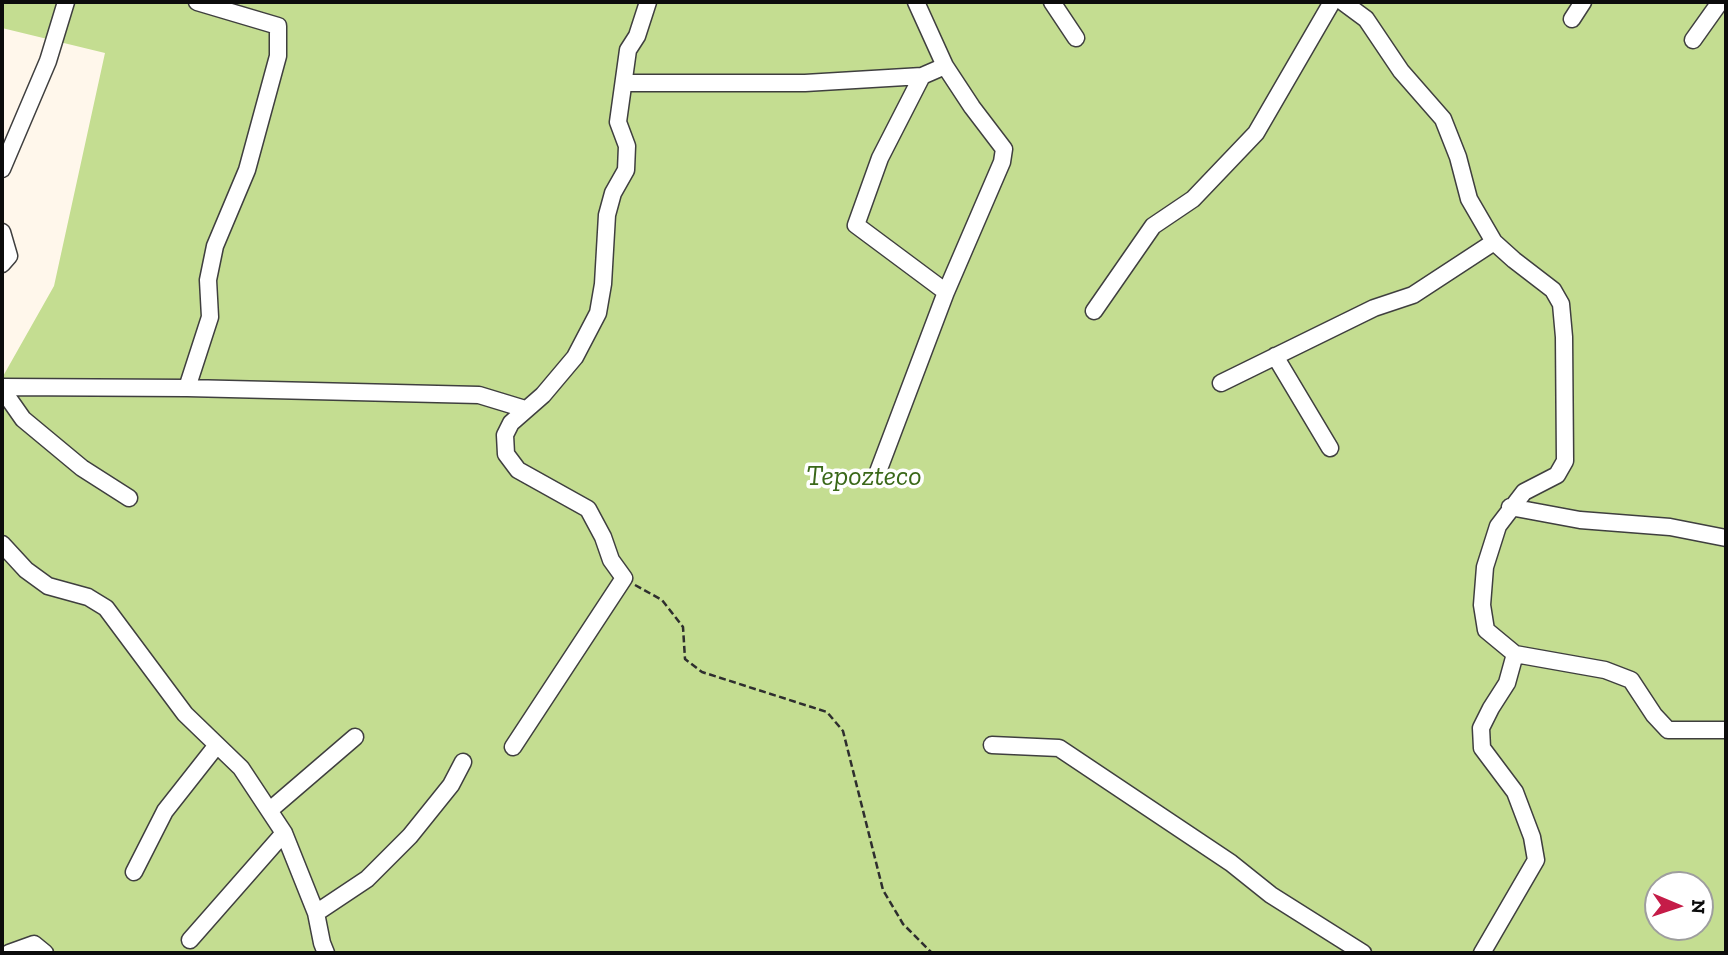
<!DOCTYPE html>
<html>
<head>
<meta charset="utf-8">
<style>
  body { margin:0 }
  #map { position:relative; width:1728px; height:955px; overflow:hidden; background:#fff7eb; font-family:"Zilla Slab",serif }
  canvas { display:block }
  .frame { position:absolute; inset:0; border:4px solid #0c0c0c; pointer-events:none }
  .north { position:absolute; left:1644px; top:871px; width:70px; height:70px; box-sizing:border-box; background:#fff; border:2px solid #9e9e9e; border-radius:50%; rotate:92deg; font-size:19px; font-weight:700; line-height:28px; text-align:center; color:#0c0c0c }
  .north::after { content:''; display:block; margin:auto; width:24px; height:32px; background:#c51c48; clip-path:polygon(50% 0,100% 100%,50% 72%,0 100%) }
</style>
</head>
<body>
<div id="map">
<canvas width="1728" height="955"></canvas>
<div class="frame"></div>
<div class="north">N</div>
</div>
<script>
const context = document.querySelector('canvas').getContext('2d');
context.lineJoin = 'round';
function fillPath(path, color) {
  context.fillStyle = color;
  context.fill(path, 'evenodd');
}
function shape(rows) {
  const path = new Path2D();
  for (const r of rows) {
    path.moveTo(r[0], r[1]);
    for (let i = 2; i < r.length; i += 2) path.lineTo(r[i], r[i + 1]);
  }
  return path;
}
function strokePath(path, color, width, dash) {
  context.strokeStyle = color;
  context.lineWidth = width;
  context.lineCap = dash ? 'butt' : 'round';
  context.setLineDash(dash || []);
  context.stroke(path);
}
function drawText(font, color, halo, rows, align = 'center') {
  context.font = font + ' "Zilla Slab",serif';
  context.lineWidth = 7;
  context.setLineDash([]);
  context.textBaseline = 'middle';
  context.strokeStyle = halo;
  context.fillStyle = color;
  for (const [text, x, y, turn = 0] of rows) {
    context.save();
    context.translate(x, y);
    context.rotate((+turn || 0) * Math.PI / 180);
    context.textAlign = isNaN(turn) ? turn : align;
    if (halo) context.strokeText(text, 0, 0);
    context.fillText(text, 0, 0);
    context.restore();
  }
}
const forest = shape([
  [2,2,1726,2,1726,953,2,953,2,378,54,286,105,53,2,28],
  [1658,885,1700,885,1700,927,1658,927]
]);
const path = shape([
  [635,585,662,600,683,627,685,659,702,672,827,712,843,731,883,890,903,924,932,953]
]);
const minor = shape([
  [1052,2,1076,38],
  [1343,2,1366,19,1401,71,1443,119,1458,157,1469,199,1494,242,1514,260,1553,290,1561,304,1564,337,1565,461,1557,475,1524,492,1498,526,1485,567,1482,605,1486,630,1515,654,1605,670,1631,680,1654,715,1668,730,1726,730],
  [1572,19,1583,2],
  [1693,40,1720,2],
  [945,66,922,76,880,158,856,225,946,292],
  [624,83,805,83,922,76],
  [2,169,48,61,66,2],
  [2,232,9,256,2,264],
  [1094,311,1153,226,1193,199,1256,133,1332,2],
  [1275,356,1330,448],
  [1221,383,1374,308,1413,295,1494,242],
  [2,387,187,388,479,395,525,409],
  [187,388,210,317,208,280,215,246,247,170,278,56,278,26,197,2],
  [2,389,23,419,82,468,129,498],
  [876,477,946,292,1002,162,1004,149,972,107,945,66,916,2],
  [1510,507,1580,520,1670,527,1726,538],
  [2,544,26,570,48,586,88,597,106,608,185,714,241,768,284,833,316,913,322,943,326,953],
  [992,745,1059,748,1231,863,1271,895,1363,953],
  [513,747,624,578,611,560,603,537,588,509,518,470,506,454,505,435,511,423,543,395,575,357,598,313,603,284,607,215,613,193,626,170,627,146,618,122,628,50,637,36,648,2],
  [270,810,355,737],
  [134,872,165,811,217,745],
  [316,913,367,879,410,836,451,785,463,762],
  [190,940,284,833],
  [9,953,34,944,45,953],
  [1482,953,1536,860,1532,837,1515,792,1482,748,1481,728,1491,708,1507,683,1515,654]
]);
const parkNames = [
  ["Tepozteco",864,477]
];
fillPath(forest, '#c4dd91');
strokePath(minor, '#3f3f3f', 19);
strokePath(path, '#2e2e2e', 2.5, [7, 3.5]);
strokePath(minor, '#fff', 16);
drawText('italic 28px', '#3a6819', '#fff', parkNames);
</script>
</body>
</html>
